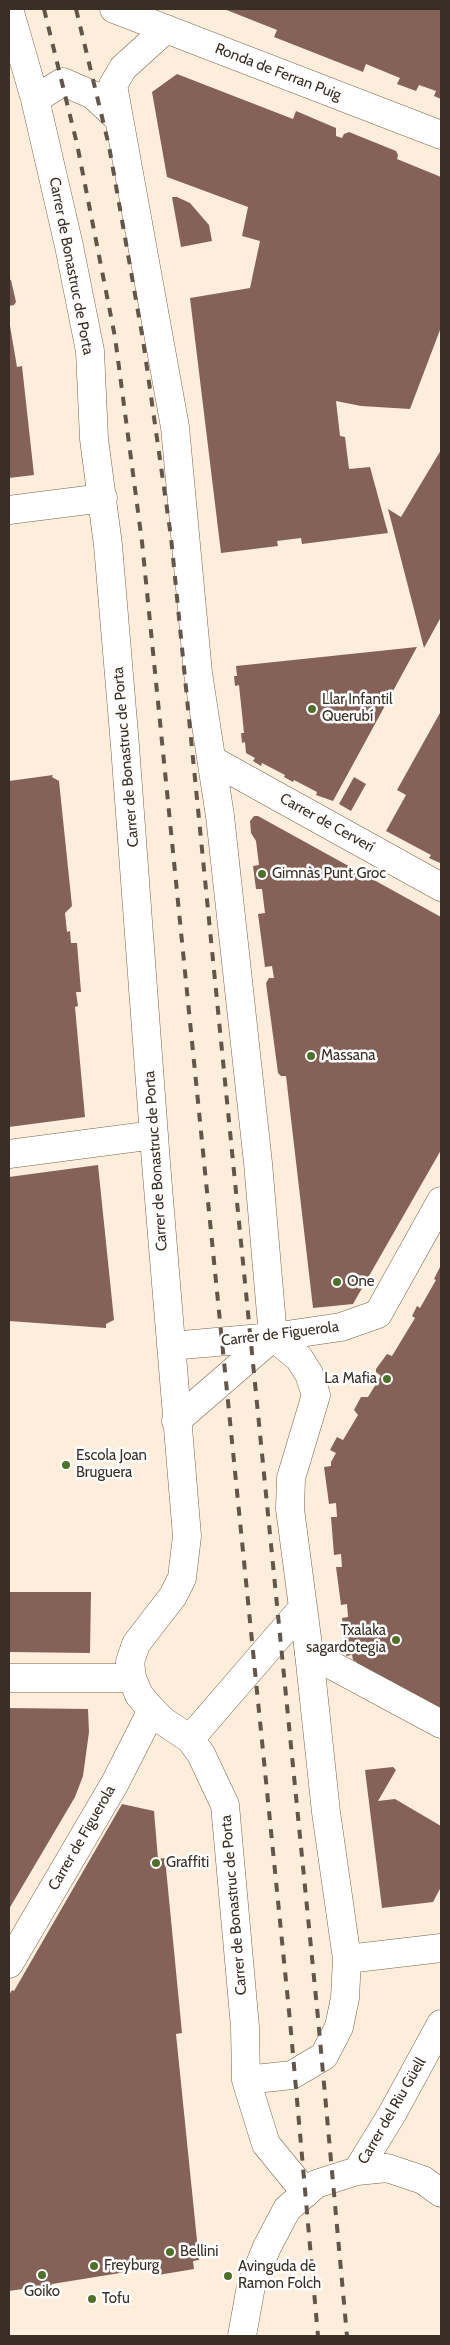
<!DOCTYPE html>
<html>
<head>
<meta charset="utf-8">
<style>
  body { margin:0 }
  #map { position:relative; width:450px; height:2345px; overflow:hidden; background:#fdeedc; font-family:Cabin,sans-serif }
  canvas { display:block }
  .frame { position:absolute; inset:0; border:10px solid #392f24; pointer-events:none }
</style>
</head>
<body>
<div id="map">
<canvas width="450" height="2345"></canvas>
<div class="frame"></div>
</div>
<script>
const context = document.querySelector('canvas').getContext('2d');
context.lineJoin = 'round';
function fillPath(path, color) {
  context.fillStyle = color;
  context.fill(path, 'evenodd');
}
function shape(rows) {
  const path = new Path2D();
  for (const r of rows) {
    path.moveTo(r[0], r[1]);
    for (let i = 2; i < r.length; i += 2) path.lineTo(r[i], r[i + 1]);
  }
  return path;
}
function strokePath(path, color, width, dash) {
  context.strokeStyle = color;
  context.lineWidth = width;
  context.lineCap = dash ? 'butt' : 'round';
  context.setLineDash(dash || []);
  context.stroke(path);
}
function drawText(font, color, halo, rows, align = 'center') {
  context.font = font + ' Cabin,sans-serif';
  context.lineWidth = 5;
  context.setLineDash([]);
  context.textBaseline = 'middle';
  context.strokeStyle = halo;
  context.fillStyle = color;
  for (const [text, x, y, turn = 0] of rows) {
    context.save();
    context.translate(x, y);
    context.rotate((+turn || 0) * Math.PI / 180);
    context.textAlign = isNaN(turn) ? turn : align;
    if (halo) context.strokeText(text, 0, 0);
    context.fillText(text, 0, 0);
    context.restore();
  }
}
const building = shape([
  [224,9,441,9,441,99,434,96,436,91,419,85,416,91,397,84,400,78,366,64,363,72,274,37,277,30],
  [177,74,293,119,296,111,336,128,336,136,342,138,344,134,349,132,396,151,398,155,397,159,441,177,441,330,440,330,410,409,361,406,336,401,340,436,345,437,349,469,370,467,388,533,302,544,301,538,277,541,278,546,221,553,190,298,250,288,260,241,242,236,248,207,167,177,152,92],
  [172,197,177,197,190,203,209,225,212,241,181,247],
  [9,279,11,280,16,302,14,305,9,306],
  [9,320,17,367,22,366,34,475,9,478],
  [441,450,441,617,424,648,388,509,401,517],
  [417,647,333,801,316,795,317,792,294,780,293,782,284,777,285,775,262,763,261,766,253,761,255,758,246,753,245,742,242,743,241,733,244,733,239,685,235,686,234,676,237,676,236,666],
  [441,711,441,861,440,863,429,858,431,855,386,831,406,795,397,790],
  [53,775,52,777,59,781,72,906,65,913,67,932,70,931,71,943,77,943,81,992,76,992,78,1006,75,1007,85,1117,9,1127,9,781],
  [354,777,366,784,351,811,339,804],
  [254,816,258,816,441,917,441,1150,353,1304,313,1308,286,1076,281,1076,278,1073,266,983,269,978,274,978,272,966,265,967,258,914,265,913,262,889,256,889,253,866,259,865,256,841,251,833,250,821],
  [98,1165,114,1320,106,1324,106,1328,9,1321,9,1177],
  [441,1265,441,1717,390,1680,387,1687,354,1668,357,1662,353,1660,352,1655,346,1656,342,1618,348,1617,347,1604,341,1605,336,1567,342,1567,341,1554,334,1555,331,1517,337,1517,336,1503,329,1504,324,1467,331,1466,331,1462,336,1453,330,1450,337,1437,343,1440,358,1415,354,1410,361,1397,368,1397,381,1376,376,1372,376,1369,387,1354,392,1356,415,1318,412,1316,417,1306,420,1308,436,1280,434,1279],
  [9,1592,91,1592,90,1653,9,1652],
  [9,1708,88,1709,89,1732,83,1776,75,1797,9,1909],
  [393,1767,396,1770,378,1801,395,1799,441,1826,441,1887,433,1902,382,1908,365,1770],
  [122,1804,154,1811,158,1859,165,1858,182,2033,176,2034,199,2260,193,2261,194,2269,158,2275,157,2267,52,2284,47,2292,37,2296,28,2293,23,2289,9,2291,9,1995,12,1990,14,1991]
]);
const pedestrian = shape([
  [309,1653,441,1724]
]);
const minor = shape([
  [9,9,35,99,69,246,90,351,94,439,108,545,125,746,156,1163,187,1536,182,1578,173,1596,136,1644,130,1662,132,1678,139,1695,152,1710,163,1721,190,1739,201,1754,225,1805,245,2027,246,2080,266,2144,306,2193],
  [166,29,123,68,113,85,175,427,198,673,220,816,258,1163,273,1337,299,1358,309,1374,316,1395,291,1478,290,1509,309,1653,326,1812,347,1959,345,1998,339,2027,324,2056,292,2075,246,2080],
  [35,99,63,82,93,95,119,119],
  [9,510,103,498],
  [212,760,441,887],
  [9,1154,154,1135],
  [171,1346,273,1337,341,1327,378,1314,441,1201],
  [176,1421,273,1337],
  [9,1678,132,1678],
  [190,1739,302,1609],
  [347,1959,441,1948],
  [9,1964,115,1783,152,1710]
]);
const secondary = shape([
  [114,9,441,135],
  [357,2171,392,2114,441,2024],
  [242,2336,251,2286,267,2247,287,2209,316,2184,357,2171,387,2168,423,2180,441,2193]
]);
const rail = shape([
  [44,9,77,144,115,337,142,542,290,2021,318,2336],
  [76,9,109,146,143,340,171,537,318,2018,347,2336]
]);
const markers = [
  [312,709,5,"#4e712a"],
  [262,874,5,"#4e712a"],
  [311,1056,5,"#4e712a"],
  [337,1282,5,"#4e712a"],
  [387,1379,5,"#4e712a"],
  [66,1465,5,"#4e712a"],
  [396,1640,5,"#4e712a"],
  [156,1863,5,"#4e712a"],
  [170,2252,5,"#4e712a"],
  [94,2266,5,"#4e712a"],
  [42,2275,5,"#4e712a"],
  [228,2276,5,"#4e712a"],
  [92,2299,5,"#4e712a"]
];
const streetNames = [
  ["Ronda de Ferran Puig",278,72,21],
  ["Carrer de Bonastruc de Porta",71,266,79],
  ["Carrer de Bonastruc de Porta",126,757,-95],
  ["Carrer de Cerverí",327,823,29],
  ["Carrer de Bonastruc de Porta",156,1161,-94],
  ["Carrer de Figuerola",280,1334,-7],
  ["Carrer de Figuerola",82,1838,-60],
  ["Carrer de Bonastruc de Porta",234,1905,-95],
  ["Carrer del Riu Güell",392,2111,-60]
];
const poiNames = [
  ["Llar Infantil",322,700],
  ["Querubí",322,717],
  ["Gimnàs Punt Groc",272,874],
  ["Massana",321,1056],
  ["One",347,1282],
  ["La Mafia",377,1379,"right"],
  ["Escola Joan",76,1456],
  ["Bruguera",76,1473],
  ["Txalaka",386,1631,"right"],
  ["sagardotegia",386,1648,"right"],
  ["Graffiti",166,1863],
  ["Bellini",180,2252],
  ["Freyburg",104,2266],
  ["Avinguda de",238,2267],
  ["Ramon Folch",238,2284],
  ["Goiko",42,2292,"center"],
  ["Tofu",102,2299]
];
fillPath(building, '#856258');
strokePath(pedestrian, '#766247', 29);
strokePath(minor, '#766247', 29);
strokePath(secondary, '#766247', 29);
strokePath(pedestrian, '#fff', 28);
strokePath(minor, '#fff', 28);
strokePath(secondary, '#fff', 28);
strokePath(rail, '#615649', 4, [9, 9]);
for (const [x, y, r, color] of markers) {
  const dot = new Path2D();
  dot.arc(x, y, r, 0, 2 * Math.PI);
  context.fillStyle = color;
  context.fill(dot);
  strokePath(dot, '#fefefe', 2);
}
drawText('15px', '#392f24', '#fefefe', streetNames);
drawText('15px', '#392f24', '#fefefe', poiNames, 'left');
</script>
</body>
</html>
